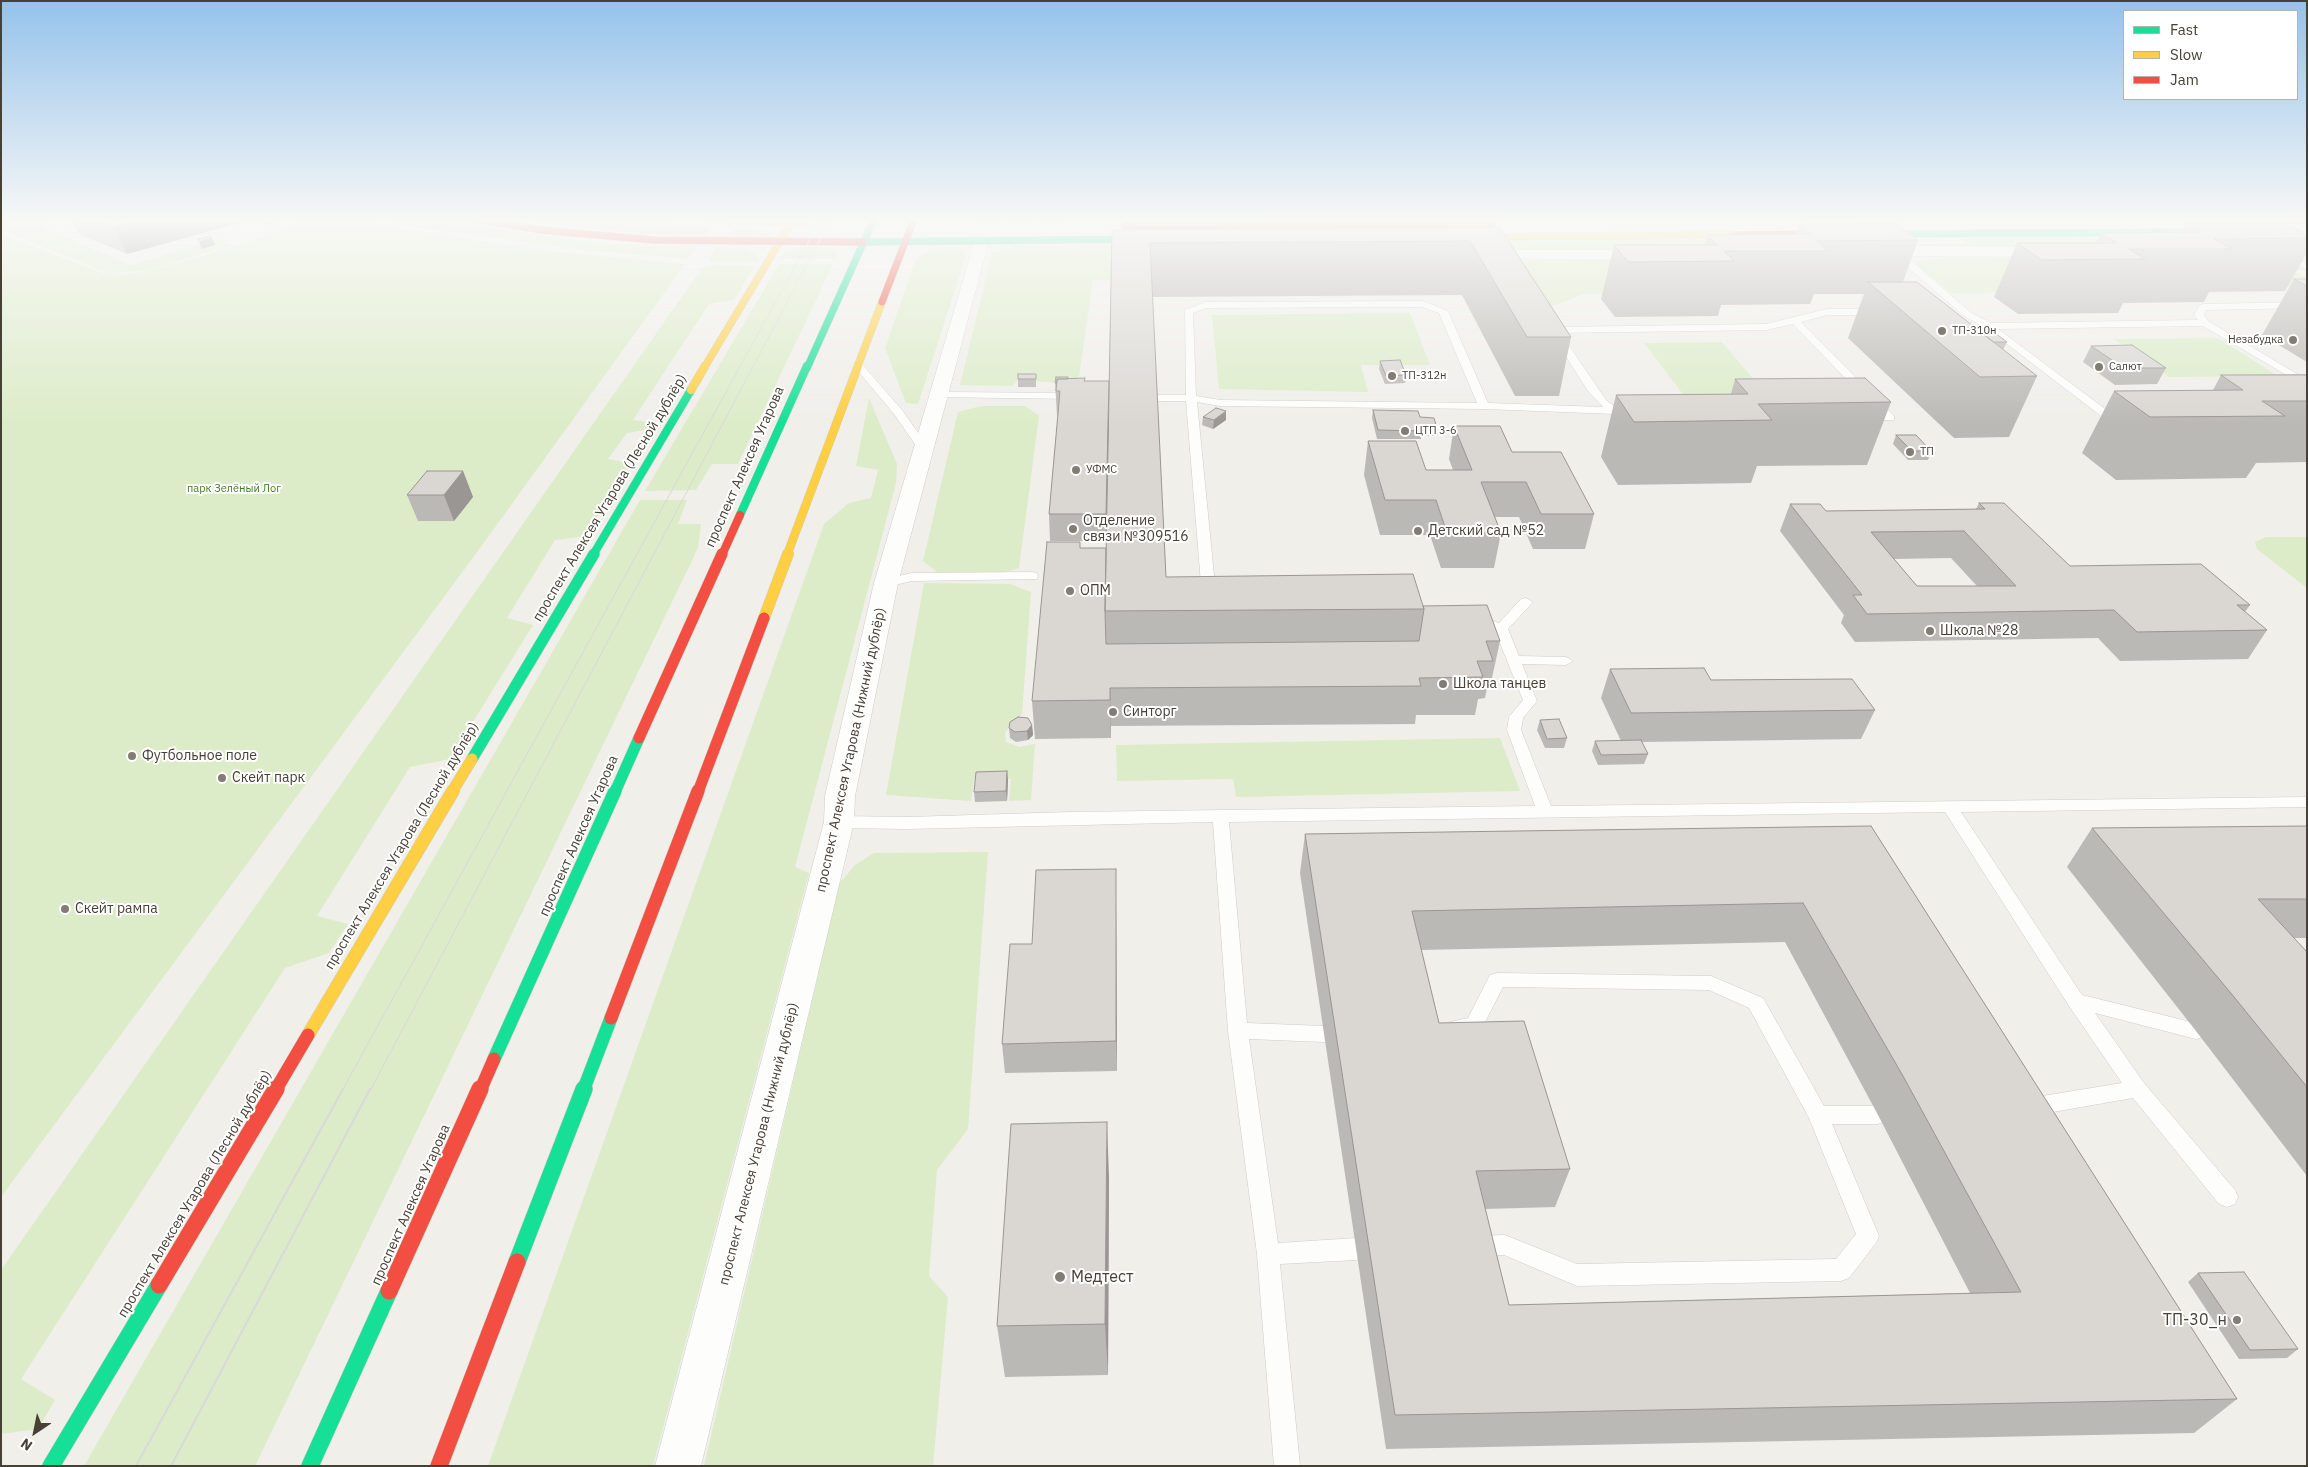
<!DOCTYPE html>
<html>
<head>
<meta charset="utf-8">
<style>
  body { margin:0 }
  #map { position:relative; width:2308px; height:1467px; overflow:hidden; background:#f0efea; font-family:"IBM Plex Sans",sans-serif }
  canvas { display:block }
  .frame { position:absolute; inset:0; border:2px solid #464035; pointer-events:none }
  .legend { position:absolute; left:2123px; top:10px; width:175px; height:90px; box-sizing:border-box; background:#fff; border:1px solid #b5b3ae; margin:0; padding:6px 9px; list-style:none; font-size:15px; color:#464035 }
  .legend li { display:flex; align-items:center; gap:10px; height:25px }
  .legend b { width:25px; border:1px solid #b5b3ae }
  .north { position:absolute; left:10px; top:1407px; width:50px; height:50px; -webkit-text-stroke:4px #fff; paint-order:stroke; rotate:214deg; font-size:14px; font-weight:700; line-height:20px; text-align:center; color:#464035 }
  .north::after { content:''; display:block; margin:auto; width:18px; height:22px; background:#464035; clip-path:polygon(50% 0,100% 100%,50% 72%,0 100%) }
</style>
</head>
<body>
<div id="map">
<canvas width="2308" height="1467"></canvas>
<div class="frame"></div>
<ul class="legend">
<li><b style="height:6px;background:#16e098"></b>Fast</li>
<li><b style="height:6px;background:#ffcf43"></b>Slow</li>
<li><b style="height:6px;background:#f24e42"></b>Jam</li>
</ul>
<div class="north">N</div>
</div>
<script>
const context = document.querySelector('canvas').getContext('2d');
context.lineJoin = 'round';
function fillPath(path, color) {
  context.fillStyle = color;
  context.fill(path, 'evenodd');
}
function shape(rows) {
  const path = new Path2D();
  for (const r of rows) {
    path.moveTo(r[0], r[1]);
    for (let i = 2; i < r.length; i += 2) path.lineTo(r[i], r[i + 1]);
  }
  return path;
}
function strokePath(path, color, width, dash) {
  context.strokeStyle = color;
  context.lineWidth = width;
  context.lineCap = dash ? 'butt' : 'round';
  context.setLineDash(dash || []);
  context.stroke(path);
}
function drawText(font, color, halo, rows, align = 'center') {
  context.font = font + ' "IBM Plex Sans",sans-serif';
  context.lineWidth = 4;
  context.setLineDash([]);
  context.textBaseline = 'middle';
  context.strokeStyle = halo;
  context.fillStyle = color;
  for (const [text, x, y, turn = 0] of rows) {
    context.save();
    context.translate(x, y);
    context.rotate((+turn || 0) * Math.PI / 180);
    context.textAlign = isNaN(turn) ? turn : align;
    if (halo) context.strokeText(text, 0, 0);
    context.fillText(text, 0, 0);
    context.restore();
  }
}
const green = shape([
  [1,219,60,219,38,226,131,265,219,239,232,245,150,270,108,273,1,230],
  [310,219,354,219,379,225,548,251,685,264,483,544,1,1197,1,234,105,274,119,275,150,271,237,246],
  [375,219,432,219,594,243,644,246,697,247,688,259,583,250,415,227],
  [513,219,610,219,712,227,706,236,641,234],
  [955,219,1059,219,1058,222,986,223],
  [736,228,767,230,774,232,768,236,757,237,728,236],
  [2260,238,2283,250,1925,248,1919,244,1966,244,1961,239],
  [1863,239,1874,249,1388,251,1282,243],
  [1205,245,1512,279,1093,280,1078,384,1018,380,1012,386,960,385,992,253,1016,246],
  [717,247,747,249,757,254,757,261,708,261],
  [799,247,822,248,835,251,838,254,836,259,780,259,785,252],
  [941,247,954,247,962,250,966,256,918,404,906,403,885,348,916,259,922,254],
  [2249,256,2291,263,2307,270,2294,271,2307,278,2307,296,2264,273,2078,292,1951,293,1918,267,1918,261,1946,258],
  [1871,258,1690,294,1584,294,1545,309,1520,269,1524,262,1539,260],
  [779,264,833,264,738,464,712,464,696,490,645,491],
  [712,265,755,266,734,300,709,304,633,420,657,423,651,429,627,433,608,459,630,463,586,536,555,540,507,618,533,625,450,759,410,767,317,916,348,924,329,953,285,968,21,1379,55,1400,38,1429,1,1434,1,1270,702,268],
  [1410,313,1430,365,1361,365,1368,392,1219,389,1212,315],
  [2218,338,2278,376,2169,377,2114,339],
  [1722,342,1773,402,1689,402,1644,343],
  [869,398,897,464,896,483,795,867,809,873,653,1466,488,1466,824,524,849,503,871,498,878,470,856,466],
  [981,406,1025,406,1039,416,1019,568,1002,573,937,572,923,561,958,412],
  [640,500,687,500,678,524,701,524,698,548,255,1466,84,1466],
  [2266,537,2307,537,2307,588,2257,549,2255,542],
  [924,583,1010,584,1031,592,1022,714,1005,732,1006,742,1020,747,1035,744,1031,800,1009,801,1011,779,974,779,971,801,886,795],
  [1500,738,1520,791,1236,797,1233,779,1117,781,1116,745],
  [988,852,968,1129,937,1170,929,1276,948,1297,933,1466,704,1466,839,884,855,865,874,853]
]);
const lane = shape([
  [90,219,101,219,71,228,67,226,90,219],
  [2282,251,2307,264,2307,269,2279,256,2278,254,2282,251],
  [1895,252,1901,252,1970,312,1991,323,2198,320,2194,315,2200,305,2203,304,2307,302,2307,308,2206,310,2204,315,2208,321,2307,380,2307,387,2203,326,1998,329,2108,411,2121,411,2126,414,2121,417,2101,416,1986,328,1964,316,1895,256,1895,252],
  [1423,301,1448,311,1488,403,1603,407,1588,391,1553,336,1558,333,1561,334,1606,400,1620,411,1615,414,1484,409,1220,406,1197,402,1216,596,1209,600,1204,599,1202,596,1186,401,1153,401,1148,398,1153,395,1186,395,1185,310,1205,302,1423,301],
  [1422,307,1439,313,1477,403,1220,400,1196,396,1193,313,1206,308,1422,307],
  [1827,309,1877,309,1882,312,1877,315,1827,315,1801,322,1894,416,1894,420,1862,420,1862,416,1881,415,1793,324,1766,330,1554,333,1549,330,1554,327,1766,324,1827,309],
  [858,362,861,363,902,410,929,448,927,450,919,450,894,414,853,365,858,362],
  [939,392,1075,393,1080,396,1075,399,935,397,934,395,939,392],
  [1032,572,1037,573,1038,576,1037,579,912,581,886,587,880,583,881,580,912,573,1032,572],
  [1526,598,1533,602,1508,629,1519,656,1566,657,1573,661,1566,665,1522,664,1537,701,1523,718,1521,730,1551,806,2307,797,2307,807,1961,812,2082,995,2203,1025,2206,1031,2203,1037,2196,1039,2095,1013,2144,1083,2235,1190,2238,1197,2235,1204,2227,1207,2219,1204,2133,1098,2030,1116,2023,1113,2020,1107,2023,1101,2030,1098,2122,1083,2069,1006,1945,812,1229,822,1247,1023,1324,1026,1331,1028,1334,1034,1331,1040,1324,1042,1249,1039,1278,1243,1356,1238,1364,1242,1367,1249,1364,1256,1356,1260,1280,1264,1300,1466,1274,1466,1257,1254,1228,1031,1213,822,908,829,839,828,833,826,831,822,833,818,839,816,908,817,1070,812,1535,806,1507,730,1509,717,1523,700,1495,631,1472,622,1470,619,1477,615,1499,623,1521,599,1526,598],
  [1497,973,1711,976,1763,998,1824,1106,1878,1106,1885,1109,1888,1115,1885,1121,1878,1124,1832,1124,1879,1236,1876,1243,1849,1278,1841,1281,1577,1286,1504,1255,1475,1256,1467,1253,1464,1246,1467,1239,1475,1236,1505,1235,1577,1264,1836,1259,1856,1234,1809,1118,1749,1008,1709,990,1503,987,1481,1030,1457,1036,1450,1034,1447,1028,1450,1022,1468,1018,1490,975,1497,973]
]);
const street = shape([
  [1218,219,1252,219,1245,223,1197,230,1190,226,1192,223,1218,219],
  [982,236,989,240,898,583,855,796,854,822,701,1466,655,1466,824,822,825,796,874,583,975,240,982,236],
  [1923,246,2050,247,2055,249,2058,252,2055,255,2050,257,1923,256,1878,259,1873,257,1870,254,1873,251,1878,249,1923,246],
  [1480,250,1650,250,1655,252,1658,255,1655,258,1650,260,1475,258,1472,255,1475,252,1480,250]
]);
const fastFar4 = shape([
  [1873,234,2218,232],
  [863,242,1148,239],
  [807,368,874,219]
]);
const fastFar3 = shape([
  [740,515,807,366],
  [593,555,691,390]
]);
const fastFar2 = shape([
  [472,759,594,554],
  [615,792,639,738]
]);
const fastFar1 = shape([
  [494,1059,615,791],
  [583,1091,611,1018]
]);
const fast = shape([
  [517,1262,584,1089],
  [51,1466,159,1285],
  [310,1466,389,1291]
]);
const slowFar3 = shape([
  [712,219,804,224],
  [1810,222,1897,221],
  [1468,237,1738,235],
  [704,368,791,223],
  [857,368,882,302]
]);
const slowFar2 = shape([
  [691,390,705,366],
  [787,555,858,366]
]);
const slowFar1 = shape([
  [764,618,788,554],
  [452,792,472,759]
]);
const slow = shape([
  [308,1035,453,791]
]);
const jamFar4 = shape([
  [474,219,541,230,654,240,863,242],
  [2195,220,2307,220],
  [1125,226,1492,224],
  [1738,235,1833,234],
  [882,302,914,219]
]);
const jamFar3 = shape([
  [722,555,740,515]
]);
const jamFar2 = shape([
  [639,738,722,554],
  [698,792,764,618]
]);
const jamFar1 = shape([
  [611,1018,698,791],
  [275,1091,308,1035],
  [480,1091,494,1059]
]);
const jam = shape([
  [159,1285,276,1089],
  [389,1291,480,1089],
  [439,1466,517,1262]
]);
const tramFar1 = shape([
  [342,1091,821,219],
  [370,1091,831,219]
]);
const tram = shape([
  [136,1466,343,1089],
  [171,1466,370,1089]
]);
const wall = shape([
  [71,219,253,219,127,254,79,234],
  [253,219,281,219,282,220,264,225,255,222],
  [2185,223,2307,234,2307,253,2285,291,2209,292,2204,302,2123,303,2118,313,2018,314,1994,297,2017,243,2096,243,2101,233,2181,233],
  [1799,225,1918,240,1903,282,1982,333,2007,342,2003,350,2037,376,2009,437,1954,438,1848,338,1864,294,1814,294,1810,304,1721,305,1718,316,1615,317,1601,299,1614,245,1705,245,1707,235,1796,235],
  [1500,228,1571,337,1559,396,1515,396,1462,295,1152,297,1166,577,1423,606,1500,641,1492,678,1489,678,1485,698,1478,699,1475,715,1416,715,1415,724,1111,726,1111,738,1035,739,1032,701,1080,548,1106,548,1106,541,1050,541,1049,514,1058,415,1057,415,1055,383,1068,379,1085,381,1109,381,1112,230],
  [2294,279,2307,279,2307,362,2262,335],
  [2091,346,2166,368,2157,384,2115,385,2083,362],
  [1380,361,1406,375,1405,383,1385,384,1379,369],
  [1036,374,1036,387,1018,387,1018,379],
  [2307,374,2307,462,2256,463,2246,478,2116,480,2082,453,2114,391,2213,390,2221,375],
  [1735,379,1891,402,1867,465,1757,466,1751,483,1618,485,1601,457,1616,395,1731,394],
  [1373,410,1420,417,1437,428,1436,436,1421,436,1421,439,1377,439,1372,418],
  [1226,411,1226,420,1213,429,1202,425,1203,417],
  [1454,426,1512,452,1594,514,1585,549,1533,549,1519,517,1495,517,1501,533,1494,568,1441,568,1430,535,1380,535,1364,475,1368,441,1426,470,1453,470,1449,459],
  [1896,435,1931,451,1928,460,1908,460,1893,444],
  [463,471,473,497,454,521,418,521,407,495],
  [1979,503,2070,566,2250,605,2245,612,2267,630,2248,659,2120,661,2098,638,1855,642,1841,623,1844,615,1780,531,1790,504,1826,511,1976,509],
  [1951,558,1977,586,1917,586,1893,559],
  [1610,669,1875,710,1861,739,1641,742,1648,754,1644,764,1598,765,1592,751,1595,741,1621,741,1601,698],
  [1540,720,1567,738,1564,748,1545,748,1537,730],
  [1032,725,1033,735,1028,740,1016,742,1010,738,1009,728],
  [1007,771,1008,781,1007,801,975,802,974,792],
  [1871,826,2237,1399,2194,1433,1386,1449,1300,873,1305,834],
  [1785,942,1878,1115,1970,1293,1509,1305,1485,1209,1555,1207,1570,1169,1439,1023,1421,950],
  [2307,826,2307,938,2293,938,2307,952,2307,1176,2196,1031,2067,867,2092,828],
  [1116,899,1117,1071,1005,1073,1002,1044,1032,944],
  [1109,1177,1108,1375,1005,1377,997,1326],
  [2198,1273,2298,1349,2287,1358,2239,1359,2188,1282]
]);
const shadedWall = shape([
  [144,219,253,219,127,254,114,227],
  [261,219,281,219,282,220,264,225],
  [212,238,215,245,202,249,199,242],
  [1226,411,1226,420,1213,429,1214,420],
  [463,471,473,497,454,521,444,495],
  [1110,688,1111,726,1111,738,1110,700],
  [1032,725,1033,735,1028,740,1027,731],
  [1007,771,1008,781,1007,801,1006,791],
  [1116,869,1116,899,1117,1071,1116,1041],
  [1107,1122,1109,1177,1108,1375,1105,1324]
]);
const building = shape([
  [93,219,144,219,114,227,93,219],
  [2185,223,2284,223,2307,234,2307,238,2214,239,2232,249,2129,249,2145,259,2042,260,2017,243,2117,243,2101,233,2202,232,2185,223],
  [1897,224,1918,240,1817,241,1828,251,1724,251,1734,261,1628,262,1614,245,1717,245,1707,235,1810,234,1799,225,1897,224],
  [1500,228,1571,337,1527,337,1470,241,1150,243,1166,577,1413,574,1424,609,1105,611,1112,230,1500,228],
  [210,236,212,238,199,242,198,239,210,236],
  [2294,279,2307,279,2307,286,2294,279],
  [1868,282,1917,282,2037,376,1980,377,1868,282],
  [1982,333,1995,333,2007,342,1993,342,1982,333],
  [2132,345,2166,368,2124,368,2091,346,2132,345],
  [1400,360,1406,375,1386,376,1380,361,1400,360],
  [1018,374,1036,374,1036,379,1018,379,1018,374],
  [2221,375,2307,375,2307,401,2262,401,2285,416,2150,417,2114,391,2243,390,2221,375],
  [1056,377,1068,377,1068,379,1057,379,1057,383,1055,383,1056,377],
  [1085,378,1084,381,1109,381,1106,514,1049,514,1060,391,1056,391,1057,379,1085,378],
  [1865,378,1891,402,1758,404,1772,420,1634,422,1616,395,1748,394,1735,379,1865,378],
  [1216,408,1226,411,1214,420,1203,417,1216,408],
  [1373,410,1418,411,1420,417,1434,418,1437,428,1422,428,1422,431,1378,430,1373,410],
  [1454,426,1500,426,1512,452,1561,452,1594,514,1541,514,1526,482,1481,482,1501,533,1447,533,1436,500,1385,500,1368,441,1416,441,1426,470,1472,470,1454,426],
  [1896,435,1916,435,1931,451,1912,451,1896,435],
  [427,471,463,471,444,495,407,495,427,471],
  [1979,503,2004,503,2070,566,2201,564,2250,605,2237,605,2267,630,2137,632,2114,610,1867,614,1853,595,1862,595,1790,504,1820,504,1826,511,1985,509,1979,503],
  [1964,531,2016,586,1917,586,1871,532,1964,531],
  [1047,542,1080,542,1080,548,1106,548,1105,611,1106,644,1419,641,1424,609,1423,606,1487,605,1500,641,1486,641,1493,661,1477,661,1483,677,1419,678,1421,686,1110,688,1110,700,1032,701,1047,542],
  [1704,668,1711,680,1852,679,1875,710,1631,713,1610,669,1704,668],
  [1018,717,1028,718,1032,725,1027,731,1015,732,1009,728,1010,722,1018,717],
  [1559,719,1567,738,1547,739,1540,720,1559,719],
  [1641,740,1648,754,1601,755,1595,741,1641,740],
  [1007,771,1006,791,974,792,976,772,1007,771],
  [1871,826,2237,1399,1395,1415,1305,834,1871,826],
  [1803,903,1903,1076,2021,1292,1509,1305,1476,1171,1570,1169,1524,1021,1439,1023,1412,911,1803,903],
  [2307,826,2307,899,2258,899,2307,952,2307,1087,2230,992,2092,828,2307,826],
  [1116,869,1116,1041,1002,1044,1010,944,1032,944,1036,870,1116,869],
  [1107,1122,1105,1324,997,1326,1011,1124,1107,1122],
  [2244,1272,2298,1349,2250,1350,2198,1273,2244,1272]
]);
const markers = [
  [1942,331,5,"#827d74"],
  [2293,340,5,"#827d74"],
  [2099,367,5,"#827d74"],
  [1392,376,5,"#827d74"],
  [1405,431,5,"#827d74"],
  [1910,452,5,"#827d74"],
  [1076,470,5,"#827d74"],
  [1073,529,5,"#827d74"],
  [1418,531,5,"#827d74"],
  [1070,591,5,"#827d74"],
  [1930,631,5,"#827d74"],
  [1443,684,5,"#827d74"],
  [1113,712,5,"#827d74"],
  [132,756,5,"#827d74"],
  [222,778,5,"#827d74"],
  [65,909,5,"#827d74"],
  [1060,1277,6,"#827d74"],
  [2237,1320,5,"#827d74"]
];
const farPoinames = [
  ["ТП-310н",1952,331],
  ["Незабудка",2283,340,"right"],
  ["Салют",2109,367],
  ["ТП-312н",1402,376],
  ["ЦТП 3-6",1415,431],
  ["ТП",1920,452],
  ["УФМС",1086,470]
];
const farParknames = [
  ["парк Зелёный Лог",234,489]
];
const streetNames = [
  ["проспект Алексея Угарова",745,467,-66],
  ["проспект Алексея Угарова (Лесной дублёр)",610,498,-59],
  ["проспект Алексея Угарова (Нижний дублёр)",851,750,-78],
  ["проспект Алексея Угарова",579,836,-66],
  ["проспект Алексея Угарова (Лесной дублёр)",402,846,-59],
  ["проспект Алексея Угарова (Нижний дублёр)",759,1144,-76],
  ["проспект Алексея Угарова (Лесной дублёр)",195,1194,-59],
  ["проспект Алексея Угарова",411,1205,-66]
];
const poiNames = [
  ["Отделение",1083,521],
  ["связи №309516",1083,537],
  ["Детский сад №52",1428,531],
  ["ОПМ",1080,591],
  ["Школа №28",1940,631],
  ["Школа танцев",1453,684],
  ["Синторг",1123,712],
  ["Футбольное поле",142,756],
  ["Скейт парк",232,778],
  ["Скейт рампа",75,909]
];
const nearPoinames = [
  ["Медтест",1071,1277],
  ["ТП-30_н",2227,1320,"right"]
];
fillPath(green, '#dcecc8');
strokePath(lane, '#ceccc7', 1);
strokePath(street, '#ceccc7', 1);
strokePath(fastFar4, '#d0ccc0', 8);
strokePath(fastFar3, '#d0ccc0', 9);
strokePath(fastFar2, '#d0ccc0', 12);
strokePath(fastFar1, '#d0ccc0', 14);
strokePath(fast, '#d0ccc0', 18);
strokePath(slowFar3, '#d0ccc0', 8);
strokePath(slowFar2, '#d0ccc0', 9);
strokePath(slowFar1, '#d0ccc0', 12);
strokePath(slow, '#d0ccc0', 14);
strokePath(jamFar4, '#d0ccc0', 8);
strokePath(jamFar3, '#d0ccc0', 9);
strokePath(jamFar2, '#d0ccc0', 12);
strokePath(jamFar1, '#d0ccc0', 14);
strokePath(jam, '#d0ccc0', 18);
fillPath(lane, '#fdfdfc');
fillPath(street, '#fdfdfc');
strokePath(fastFar4, '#16e098', 7);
strokePath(fastFar3, '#16e098', 8);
strokePath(fastFar2, '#16e098', 11);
strokePath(fastFar1, '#16e098', 13);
strokePath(fast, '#16e098', 17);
strokePath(slowFar3, '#ffcf43', 7);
strokePath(slowFar2, '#ffcf43', 8);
strokePath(slowFar1, '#ffcf43', 11);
strokePath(slow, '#ffcf43', 13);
strokePath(jamFar4, '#f24e42', 7);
strokePath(jamFar3, '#f24e42', 8);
strokePath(jamFar2, '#f24e42', 11);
strokePath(jamFar1, '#f24e42', 13);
strokePath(jam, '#f24e42', 17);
strokePath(tramFar1, '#d9d9d8', 1);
strokePath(tram, '#d9d9d8', 2);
fillPath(wall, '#bbb9b5');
fillPath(shadedWall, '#999693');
fillPath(building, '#dad7d2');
strokePath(building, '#999693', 1);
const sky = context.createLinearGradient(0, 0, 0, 424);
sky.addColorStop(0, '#94c2eb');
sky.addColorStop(0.52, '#f8f8f6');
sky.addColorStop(1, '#f8f8f600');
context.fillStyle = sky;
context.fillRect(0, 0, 2308, 424);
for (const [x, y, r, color] of markers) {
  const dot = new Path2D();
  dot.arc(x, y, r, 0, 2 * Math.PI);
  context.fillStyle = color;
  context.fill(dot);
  strokePath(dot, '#fff', 2);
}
drawText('11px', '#464035', '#fff', farPoinames, 'left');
drawText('11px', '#417b25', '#fff', farParknames);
drawText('14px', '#464035', '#fff', streetNames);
drawText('14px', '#464035', '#fff', poiNames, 'left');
drawText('16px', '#464035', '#fff', nearPoinames, 'left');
</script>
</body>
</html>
